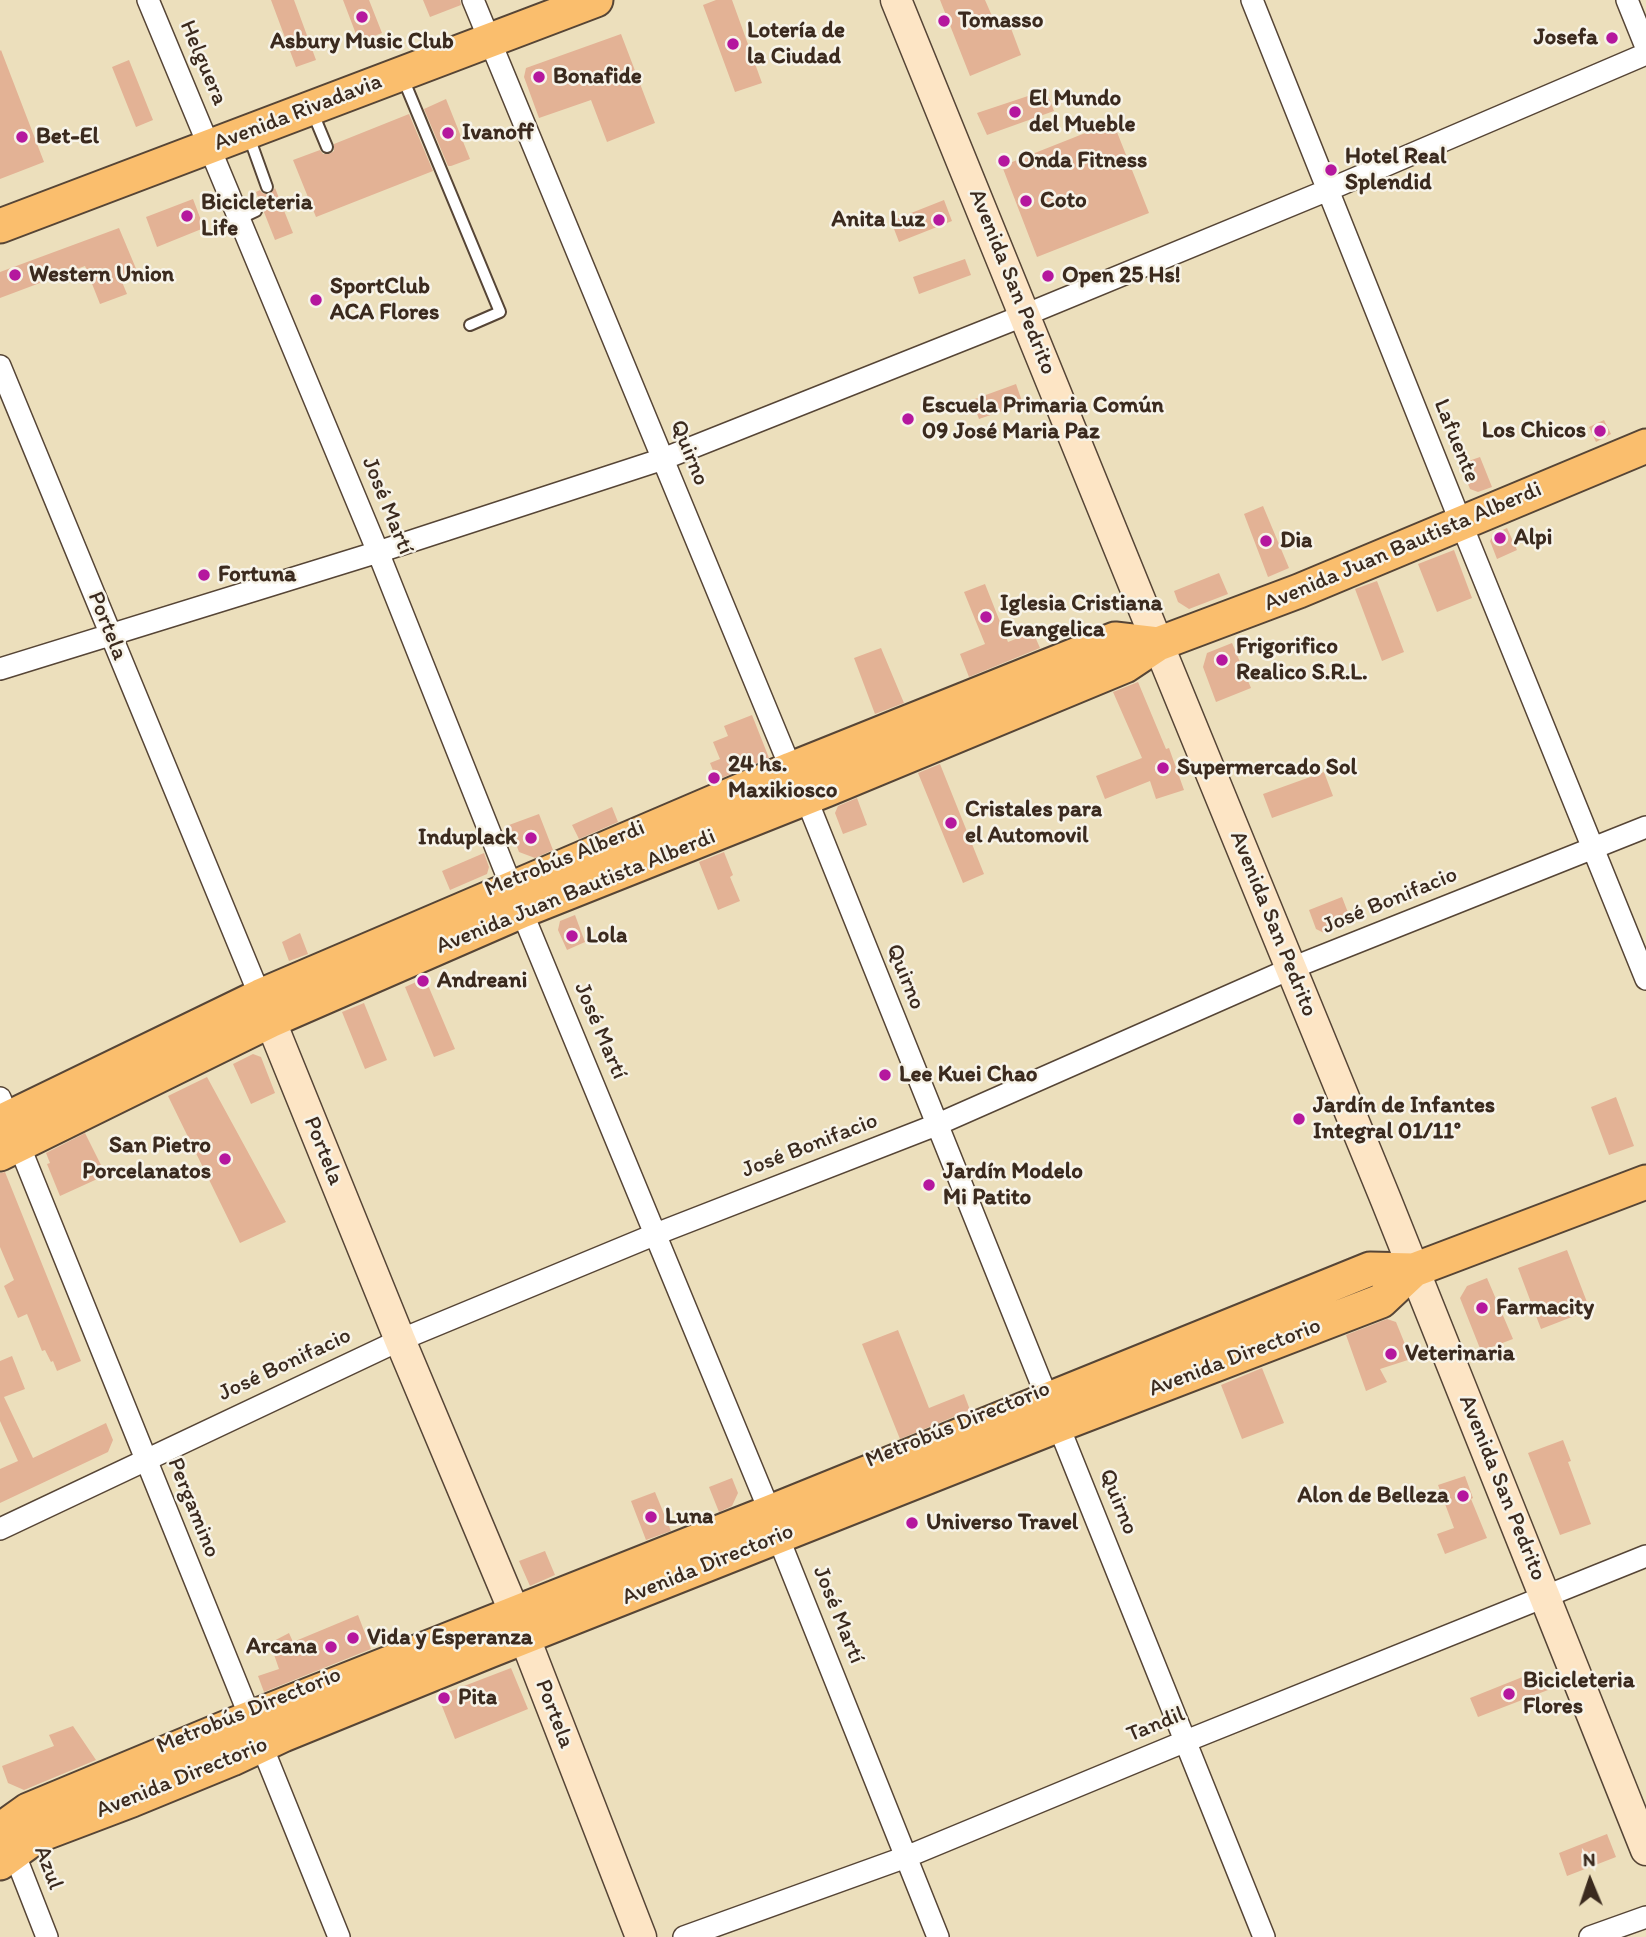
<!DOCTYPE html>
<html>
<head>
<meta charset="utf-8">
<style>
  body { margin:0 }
  #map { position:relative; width:1646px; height:1937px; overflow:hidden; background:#ecdfbc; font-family:Itim,sans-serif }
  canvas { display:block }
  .north { position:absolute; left:1555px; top:1846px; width:70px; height:70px; -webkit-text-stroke:5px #f7f3e8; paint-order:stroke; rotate:358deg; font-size:19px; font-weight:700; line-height:28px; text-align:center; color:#3b2a1e }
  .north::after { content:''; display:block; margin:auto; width:24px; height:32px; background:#3b2a1e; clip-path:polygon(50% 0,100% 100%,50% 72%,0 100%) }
</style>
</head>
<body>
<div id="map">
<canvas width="1646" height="1937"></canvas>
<div class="north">N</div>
</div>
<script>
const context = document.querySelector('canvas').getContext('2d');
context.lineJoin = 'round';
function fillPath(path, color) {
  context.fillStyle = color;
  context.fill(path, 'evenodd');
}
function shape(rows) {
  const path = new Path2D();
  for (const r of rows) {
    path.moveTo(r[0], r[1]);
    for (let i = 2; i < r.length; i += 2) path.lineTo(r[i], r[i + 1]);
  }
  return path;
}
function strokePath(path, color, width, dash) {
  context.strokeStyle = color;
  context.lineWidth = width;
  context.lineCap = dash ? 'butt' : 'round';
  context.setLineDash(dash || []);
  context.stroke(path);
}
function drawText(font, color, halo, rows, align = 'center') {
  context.font = font + ' Itim,sans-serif';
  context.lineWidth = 5;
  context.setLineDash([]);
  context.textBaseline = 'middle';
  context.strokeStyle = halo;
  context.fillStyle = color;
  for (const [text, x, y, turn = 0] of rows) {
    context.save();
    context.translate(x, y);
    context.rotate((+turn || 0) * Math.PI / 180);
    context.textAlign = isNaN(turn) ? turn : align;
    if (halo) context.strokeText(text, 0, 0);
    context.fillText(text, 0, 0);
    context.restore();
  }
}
const building = shape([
  [271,0,294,0,316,60,296,67],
  [343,0,369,0,382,33,359,42],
  [423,0,460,0,461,5,430,17],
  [716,0,732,0,762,83,735,92,703,5],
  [940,0,985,0,996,25,1009,23,1021,55,970,76],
  [621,34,655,123,607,142,591,100,539,118,524,77,526,68],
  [1,50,44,162,0,179,0,51],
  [129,60,153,120,136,127,112,67],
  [1046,90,1054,111,987,135,977,113],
  [446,99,470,159,451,166,448,166,424,109],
  [409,114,433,171,316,217,293,160,320,150,323,154,329,154,334,151,334,144],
  [1113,122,1149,213,1037,257,1002,166],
  [275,188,293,233,275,240,256,192,260,190,262,193,269,195],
  [193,199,204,228,157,247,146,217],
  [944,200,952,221,899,242,891,221],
  [119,228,137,271,120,277,127,294,100,304,85,266,0,298,0,272],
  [965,259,971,275,919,294,913,277],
  [1016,384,1023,404,979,419,972,400],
  [1604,420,1611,434,1596,442,1589,427],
  [1480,457,1492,487,1478,492,1470,489,1460,464],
  [1263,506,1289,568,1268,577,1244,514],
  [1507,528,1517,550,1497,559,1490,541,1494,534],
  [1454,550,1472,598,1437,612,1418,564],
  [1219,573,1228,594,1189,609,1178,602,1174,591],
  [1377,581,1404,652,1382,661,1355,589],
  [985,584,1008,642,1033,632,1040,648,969,677,960,654,985,644,964,592],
  [1232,643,1251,688,1216,702,1203,667,1207,653],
  [881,648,904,703,875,714,854,658],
  [1138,682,1166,749,1169,748,1184,790,1156,799,1150,781,1105,799,1096,776,1142,758,1113,692],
  [752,715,769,758,717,780,710,763,720,759,713,742,728,736,724,726],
  [940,764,984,874,963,883,918,773],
  [1324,772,1333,796,1272,818,1263,794],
  [857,798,867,825,843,834,835,813,838,806],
  [612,807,618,822,579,839,572,825],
  [539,814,553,850,535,858,519,852,509,825],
  [724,852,733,875,730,877,740,901,718,910,699,862],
  [484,853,489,867,487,874,450,890,442,871],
  [1342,897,1352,923,1324,933,1316,929,1309,910],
  [575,915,585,942,567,950,558,930,560,921],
  [300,933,308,954,289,961,282,942],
  [425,978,455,1049,434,1057,405,987],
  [364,1003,387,1060,365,1069,342,1012],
  [253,1054,261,1057,275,1093,251,1104,233,1064],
  [207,1077,286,1222,240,1243,168,1096],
  [1616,1097,1634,1146,1609,1155,1591,1107],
  [85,1133,106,1175,60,1196,47,1164,50,1163,46,1153],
  [5,1172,81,1361,57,1371,53,1361,51,1362,45,1350,42,1351,27,1314,18,1318,4,1286,14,1280,0,1247,0,1173],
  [1567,1250,1590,1310,1541,1329,1518,1268],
  [1487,1278,1513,1339,1481,1351,1460,1298,1467,1286],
  [1387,1319,1396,1322,1411,1359,1380,1369,1387,1382,1366,1391,1346,1335],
  [898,1330,929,1408,964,1394,970,1410,900,1439,862,1344],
  [12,1356,25,1389,4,1397,33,1458,106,1423,113,1440,108,1452,0,1503,0,1469,18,1461,0,1421,0,1361],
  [1262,1368,1284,1423,1242,1439,1221,1385],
  [1563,1440,1571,1461,1568,1462,1591,1524,1560,1535,1528,1453],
  [1465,1476,1473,1498,1471,1499,1487,1538,1445,1554,1437,1534,1454,1528,1438,1485],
  [732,1478,738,1493,732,1506,719,1512,709,1487],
  [655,1492,671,1531,646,1540,631,1501],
  [545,1551,555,1575,530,1586,519,1561],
  [358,1615,371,1649,264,1692,258,1676,279,1669,270,1643,289,1633,293,1642],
  [511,1668,528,1709,455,1739,438,1696],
  [1540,1670,1548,1690,1478,1717,1470,1698],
  [73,1726,96,1760,24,1790,8,1783,2,1766,54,1746,49,1735],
  [1607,1834,1616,1857,1567,1876,1559,1853]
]);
const lane = shape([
  [402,76,500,312,470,325],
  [312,111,327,147],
  [248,134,267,187],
  [239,219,256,211]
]);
const street = shape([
  [148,0,378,552,512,888,770,1512,778,1537,938,1937],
  [473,0,791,769,806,798,1264,1937],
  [1252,0,1461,523,1646,979],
  [1627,0,1646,47],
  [0,366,260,996],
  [0,669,378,552,663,459,1025,315,1328,190,1646,54],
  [0,1098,339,1937],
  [0,1529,400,1340,656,1234,936,1125,1292,968,1646,827],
  [11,1845,47,1937],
  [684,1937,906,1857,1186,1741,1646,1556],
  [1590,1937,1646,1917]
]);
const secondary = shape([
  [896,0,1158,644,1386,1200,1646,1850],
  [262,1000,400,1340,519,1623,641,1937]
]);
const primary = shape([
  [0,226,596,0],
  [0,1122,260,996,791,769,1115,639,1158,644],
  [0,1154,270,1021,522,911,826,790,1125,666,1158,644,1299,591,1646,446],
  [0,1830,28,1810,230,1726,770,1512,1370,1269,1414,1270,1646,1182],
  [0,1863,37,1836,132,1800,232,1759,283,1735,489,1651,1059,1425,1381,1301,1414,1270]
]);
const markers = [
  [362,17,7,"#b5179e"],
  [944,21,7,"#b5179e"],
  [1612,38,7,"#b5179e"],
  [733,44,7,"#b5179e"],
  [539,77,7,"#b5179e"],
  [1015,112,7,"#b5179e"],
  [448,133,7,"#b5179e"],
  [22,137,7,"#b5179e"],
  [1004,161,7,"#b5179e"],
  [1331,170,7,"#b5179e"],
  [1026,201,7,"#b5179e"],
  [187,216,7,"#b5179e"],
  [939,220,7,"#b5179e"],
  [15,275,7,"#b5179e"],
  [1048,276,7,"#b5179e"],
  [316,300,7,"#b5179e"],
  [908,419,7,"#b5179e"],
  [1600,431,7,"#b5179e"],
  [1500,538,7,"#b5179e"],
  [1266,541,7,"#b5179e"],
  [204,575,7,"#b5179e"],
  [986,617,7,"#b5179e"],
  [1222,660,7,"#b5179e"],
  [1163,768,7,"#b5179e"],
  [714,778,7,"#b5179e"],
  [951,823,7,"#b5179e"],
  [531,838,7,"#b5179e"],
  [572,936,7,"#b5179e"],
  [423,981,7,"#b5179e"],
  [885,1075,7,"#b5179e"],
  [1299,1119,7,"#b5179e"],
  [225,1159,7,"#b5179e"],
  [929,1185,7,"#b5179e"],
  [1482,1308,7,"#b5179e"],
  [1391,1354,7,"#b5179e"],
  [1463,1496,7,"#b5179e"],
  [651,1517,7,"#b5179e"],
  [912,1523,7,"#b5179e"],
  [353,1638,7,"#b5179e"],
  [331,1647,7,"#b5179e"],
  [1509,1694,7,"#b5179e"],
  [444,1698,7,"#b5179e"]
];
const poiNames = [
  ["Tomasso",958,21],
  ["Lotería de",747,31],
  ["la Ciudad",747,57],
  ["Josefa",1598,38,"right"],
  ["Asbury Music Club",362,42,"center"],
  ["Bonafide",553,77],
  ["El Mundo",1029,99],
  ["del Mueble",1029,125],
  ["Ivanoff",462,133],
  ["Bet-El",36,137],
  ["Hotel Real",1345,157],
  ["Splendid",1345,183],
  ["Onda Fitness",1018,161],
  ["Coto",1040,201],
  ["Bicicleteria",201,203],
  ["Life",201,229],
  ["Anita Luz",925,220,"right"],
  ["Western Union",29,275],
  ["Open 25 Hs!",1062,276],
  ["SportClub",330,287],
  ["ACA Flores",330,313],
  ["Escuela Primaria Común",922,406],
  ["09 José Maria Paz",922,432],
  ["Los Chicos",1586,431,"right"],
  ["Alpi",1514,538],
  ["Dia",1280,541],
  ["Fortuna",218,575],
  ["Iglesia Cristiana",1000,604],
  ["Evangelica",1000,630],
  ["Frigorifico",1236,647],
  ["Realico S.R.L.",1236,673],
  ["24 hs.",728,765],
  ["Maxikiosco",728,791],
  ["Supermercado Sol",1177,768],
  ["Cristales para",965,810],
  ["el Automovil",965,836],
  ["Induplack",517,838,"right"],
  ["Lola",586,936],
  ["Andreani",437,981],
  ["Lee Kuei Chao",899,1075],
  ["Jardín de Infantes",1313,1106],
  ["Integral 01/11°",1313,1132],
  ["San Pietro",211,1146,"right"],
  ["Porcelanatos",211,1172,"right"],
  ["Jardín Modelo",943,1172],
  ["Mi Patito",943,1198],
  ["Farmacity",1496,1308],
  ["Veterinaria",1405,1354],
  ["Alon de Belleza",1449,1496,"right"],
  ["Luna",665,1517],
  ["Universo Travel",926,1523],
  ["Vida y Esperanza",367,1638],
  ["Arcana",317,1647,"right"],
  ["Bicicleteria",1523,1681],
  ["Flores",1523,1707],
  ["Pita",458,1698]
];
const streetNames = [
  ["Helguera",203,63,67],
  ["Avenida Rivadavia",298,113,-21],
  ["Avenida San Pedrito",1012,282,68],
  ["Lafuente",1456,441,68],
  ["Quirno",689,453,68],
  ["José Martí",387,506,68],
  ["Avenida Juan Bautista Alberdi",1403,547,-23],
  ["Portela",107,626,68],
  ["Metrobús Alberdi",565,859,-22],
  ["Avenida Juan Bautista Alberdi",576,892,-22],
  ["José Bonifacio",1390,901,-22],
  ["Avenida San Pedrito",1273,924,68],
  ["Quirno",905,977,68],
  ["José Martí",600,1031,67],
  ["José Bonifacio",810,1146,-21],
  ["Portela",323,1151,68],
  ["Avenida Directorio",1235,1358,-21],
  ["José Bonifacio",285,1365,-25],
  ["Metrobús Directorio",958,1425,-22],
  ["Avenida San Pedrito",1502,1488,68],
  ["Quirno",1118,1502,68],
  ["Pergamino",193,1508,68],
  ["Avenida Directorio",708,1565,-22],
  ["José Martí",838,1615,68],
  ["Metrobús Directorio",249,1711,-22],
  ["Portela",554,1714,69],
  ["Tandil",1156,1725,-22],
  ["Avenida Directorio",182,1778,-22],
  ["Azul",48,1868,69]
];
fillPath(building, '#e3b295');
strokePath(lane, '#564536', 14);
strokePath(street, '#564536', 24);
strokePath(secondary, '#564536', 33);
strokePath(primary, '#564536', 37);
strokePath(lane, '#fff', 10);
strokePath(street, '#fff', 21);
strokePath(secondary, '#fde5c5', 30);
strokePath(primary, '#fabe6d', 33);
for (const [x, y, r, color] of markers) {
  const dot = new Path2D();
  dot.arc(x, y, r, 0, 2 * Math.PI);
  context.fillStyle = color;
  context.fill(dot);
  strokePath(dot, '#f7f3e8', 2.5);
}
drawText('bold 23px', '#3b2a1e', '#f7f3e8', poiNames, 'left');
drawText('23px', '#3b2a1e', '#f7f3e8', streetNames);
</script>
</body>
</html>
